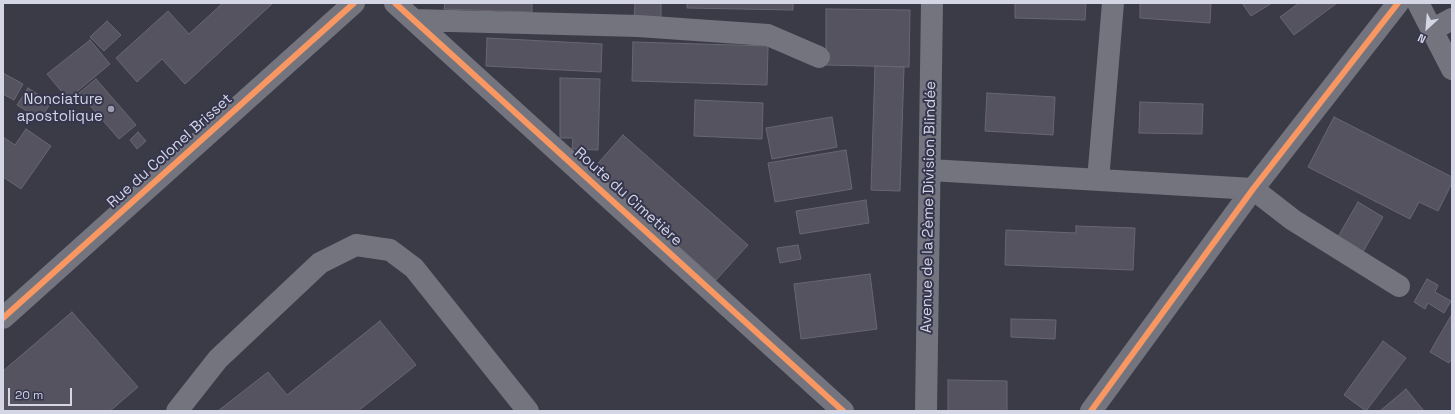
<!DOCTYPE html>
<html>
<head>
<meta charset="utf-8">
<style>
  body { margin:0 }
  #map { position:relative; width:1455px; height:414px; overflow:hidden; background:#3b3b48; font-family:"Space Grotesk",sans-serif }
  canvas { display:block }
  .frame { position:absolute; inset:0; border:4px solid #d4d5e5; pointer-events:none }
  .north { position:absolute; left:1407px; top:8px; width:40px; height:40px; -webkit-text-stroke:3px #35354e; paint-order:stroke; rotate:206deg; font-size:11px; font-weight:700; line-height:16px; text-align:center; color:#d4d5e5 }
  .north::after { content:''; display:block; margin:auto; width:14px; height:18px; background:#d4d5e5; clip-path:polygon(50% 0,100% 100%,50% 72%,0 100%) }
  .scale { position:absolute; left:8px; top:388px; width:64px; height:18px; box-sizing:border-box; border:2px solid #d4d5e5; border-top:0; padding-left:5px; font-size:12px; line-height:14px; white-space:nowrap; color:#d4d5e5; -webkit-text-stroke:3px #35354e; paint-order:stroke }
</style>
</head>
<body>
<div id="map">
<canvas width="1455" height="414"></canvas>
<div class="frame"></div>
<div class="north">N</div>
<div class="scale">20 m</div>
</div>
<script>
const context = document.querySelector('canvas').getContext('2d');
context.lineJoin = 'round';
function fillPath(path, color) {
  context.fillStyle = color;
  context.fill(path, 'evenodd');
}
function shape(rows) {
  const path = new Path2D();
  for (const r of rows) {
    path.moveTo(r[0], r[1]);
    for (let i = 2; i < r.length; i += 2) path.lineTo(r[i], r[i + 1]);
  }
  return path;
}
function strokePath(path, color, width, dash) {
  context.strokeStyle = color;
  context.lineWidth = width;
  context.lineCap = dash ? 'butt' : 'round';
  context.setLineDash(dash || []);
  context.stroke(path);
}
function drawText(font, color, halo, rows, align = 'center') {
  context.font = font + ' "Space Grotesk",sans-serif';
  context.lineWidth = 4;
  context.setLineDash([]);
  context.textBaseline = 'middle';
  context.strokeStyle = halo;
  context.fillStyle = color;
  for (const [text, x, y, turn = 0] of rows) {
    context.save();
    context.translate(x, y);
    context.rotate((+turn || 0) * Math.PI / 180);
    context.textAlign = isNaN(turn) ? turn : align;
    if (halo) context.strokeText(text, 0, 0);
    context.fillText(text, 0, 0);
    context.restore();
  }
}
const building = shape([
  [223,3,273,3,185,84,162,59,137,82,116,58,168,11,189,34,223,3],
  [445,3,532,3,532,12,444,9,445,3],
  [635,3,661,3,661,22,634,21,635,3],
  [687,3,793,3,793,10,687,8,687,3],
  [1015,3,1086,3,1085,20,1015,18,1015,3],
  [1140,3,1211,3,1210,23,1140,18,1140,3],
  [1242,3,1272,3,1251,16,1242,3],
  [1299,3,1337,3,1294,35,1280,17,1299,3],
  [826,9,910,10,909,67,826,65,826,9],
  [107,21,121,35,104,51,90,37,107,21],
  [487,38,602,44,601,72,486,66,487,38],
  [90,40,110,64,68,99,47,74,90,40],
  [633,42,768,46,767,85,632,81,633,42],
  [875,66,904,67,900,191,871,190,875,66],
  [3,73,23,84,14,100,3,94,3,73],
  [560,78,600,79,598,150,572,149,573,138,560,138,560,78],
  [96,79,136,125,119,139,79,93,96,79],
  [28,88,51,103,40,119,17,105,28,88],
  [987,93,1055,97,1053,135,985,131,987,93],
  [695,100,763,103,762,139,694,136,695,100],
  [1140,102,1203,104,1202,134,1139,133,1140,102],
  [832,117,837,147,772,159,766,128,832,117],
  [1334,117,1452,177,1452,183,1438,211,1419,202,1410,219,1308,167,1334,117],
  [26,129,51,146,21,189,3,177,3,137,15,145,26,129],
  [138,132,146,141,137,149,130,140,138,132],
  [623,135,748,245,716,280,592,170,623,135],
  [846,150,852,189,775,202,768,163,846,150],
  [866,200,869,223,800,234,796,211,866,200],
  [1358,202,1383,217,1360,257,1335,242,1358,202],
  [1076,226,1135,228,1133,270,1005,265,1006,230,1076,233,1076,226],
  [798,245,801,259,780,263,777,248,798,245],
  [870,274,877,329,801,339,794,284,870,274],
  [1427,279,1438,285,1435,292,1451,301,1444,313,1428,303,1425,309,1414,302,1427,279],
  [72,312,138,387,110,411,3,411,3,371,72,312],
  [1452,314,1452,358,1449,363,1430,352,1452,314],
  [1011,319,1056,320,1055,339,1011,337,1011,319],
  [380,321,416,365,358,411,218,411,268,372,287,395,380,321],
  [1383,341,1406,358,1366,411,1344,395,1383,341],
  [948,380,1007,381,1007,411,948,411,948,380],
  [1406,389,1424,411,1380,411,1406,389]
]);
const minor = shape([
  [395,3,843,411],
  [1418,3,1452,69],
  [414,20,638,26,768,35,819,57],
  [1432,30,1452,19],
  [930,170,1253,189,1293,220,1399,286],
  [1098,180,1113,3],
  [3,318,354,3],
  [177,411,218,359,320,263,356,245,390,250,414,268,528,411],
  [926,411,932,3],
  [1091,411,1253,189,1398,3]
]);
const cycleway = shape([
  [395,3,843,411],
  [3,318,354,3],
  [1091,411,1253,189,1398,3]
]);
const markers = [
  [111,109,4,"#9e9fae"]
];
const poiNames = [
  ["Nonciature",103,100],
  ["apostolique",103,117]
];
const streetNames = [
  ["Rue du Colonel Brisset",170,151,-42],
  ["Route du Cimetière",628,197,42],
  ["Avenue de la 2ème Division Blindée",929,207,-89]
];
fillPath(building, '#55535f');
strokePath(building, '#696672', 1);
strokePath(minor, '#74747f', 22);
strokePath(cycleway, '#f99763', 6);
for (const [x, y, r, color] of markers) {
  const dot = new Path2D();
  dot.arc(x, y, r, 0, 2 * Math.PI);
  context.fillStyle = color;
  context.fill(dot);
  strokePath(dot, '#35354e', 1.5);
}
drawText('15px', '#d4d5e5', '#35354e', poiNames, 'right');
drawText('15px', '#d4d5e5', '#35354e', streetNames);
</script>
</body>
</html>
